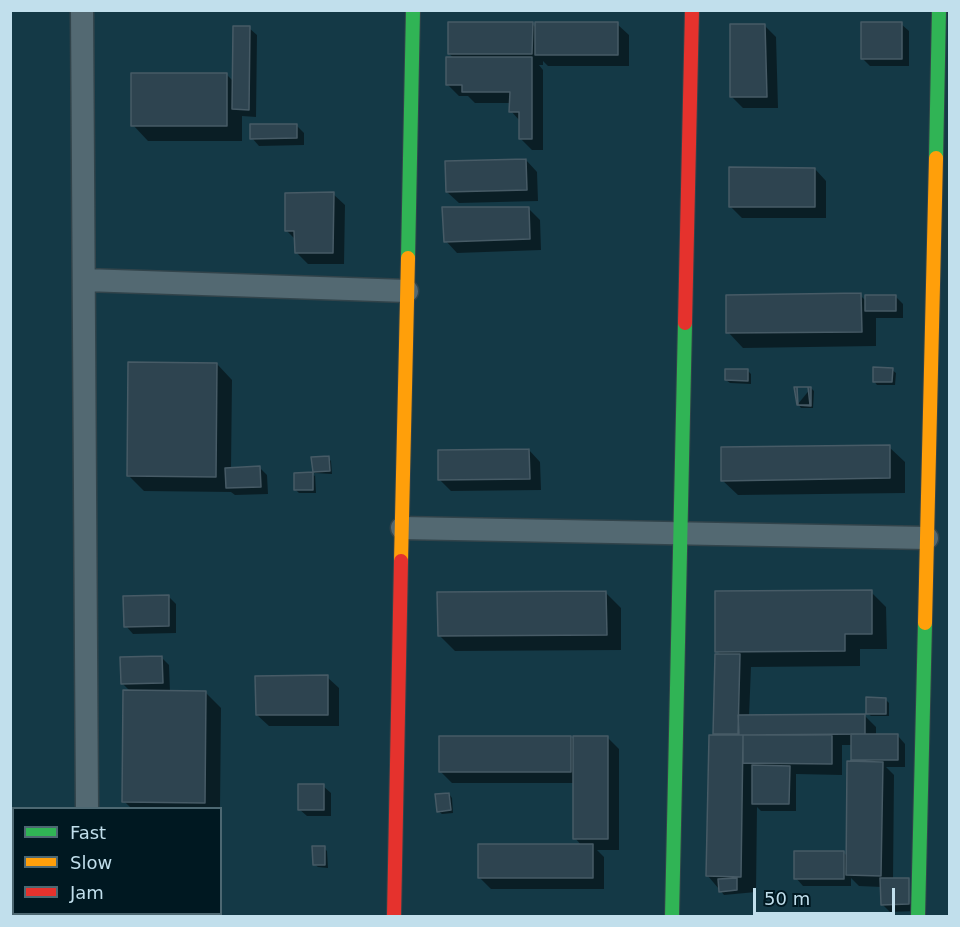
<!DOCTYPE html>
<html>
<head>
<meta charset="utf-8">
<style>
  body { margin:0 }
  #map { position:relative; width:960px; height:927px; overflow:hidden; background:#0f2a33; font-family:"DejaVu Sans",sans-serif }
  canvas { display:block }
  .frame { position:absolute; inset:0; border:12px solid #c1dfec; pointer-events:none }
  .legend { position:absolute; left:12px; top:807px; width:210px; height:108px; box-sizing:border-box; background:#001821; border:2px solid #4d6872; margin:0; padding:8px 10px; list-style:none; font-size:18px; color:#c1dfec }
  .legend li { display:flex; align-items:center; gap:12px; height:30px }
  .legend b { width:30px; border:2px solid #4d6872 }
  .scale { position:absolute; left:753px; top:888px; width:142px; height:27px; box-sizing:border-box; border:3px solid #c1dfec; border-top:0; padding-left:8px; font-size:18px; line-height:21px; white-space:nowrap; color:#c1dfec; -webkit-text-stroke:4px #001821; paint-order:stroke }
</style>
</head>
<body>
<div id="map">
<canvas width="960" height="927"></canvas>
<div class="frame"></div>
<ul class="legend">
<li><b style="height:8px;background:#30b455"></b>Fast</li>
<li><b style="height:8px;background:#ff9f0a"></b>Slow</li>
<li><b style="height:8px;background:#e5322d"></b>Jam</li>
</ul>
<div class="scale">50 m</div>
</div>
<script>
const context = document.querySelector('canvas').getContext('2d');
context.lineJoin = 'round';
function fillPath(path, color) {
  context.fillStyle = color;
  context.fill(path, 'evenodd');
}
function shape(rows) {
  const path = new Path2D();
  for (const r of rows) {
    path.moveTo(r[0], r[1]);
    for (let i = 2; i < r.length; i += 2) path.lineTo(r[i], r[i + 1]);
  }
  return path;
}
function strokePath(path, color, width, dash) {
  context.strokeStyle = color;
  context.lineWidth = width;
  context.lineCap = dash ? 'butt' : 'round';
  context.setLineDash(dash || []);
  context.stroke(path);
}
const built = shape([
  [10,11,949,11,949,916,11,916],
  [14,808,220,808,220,914,14,914]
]);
const shadow = shape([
  [532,24,536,28,617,24,629,35,629,66,548,66,543,61,543,65,539,65,543,70,543,150,532,150,520,138,520,121,511,111,511,103,475,103,468,96,459,96,447,84,454,58,449,54],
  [901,24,909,31,909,66,870,66,862,58],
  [764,25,776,37,778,108,743,108,732,97],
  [249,28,257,35,256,117,242,116,242,141,148,141,133,125,226,74,234,82],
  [296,125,304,133,304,145,259,146,252,138],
  [526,160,537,172,538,201,459,203,447,192],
  [815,169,826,181,826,218,742,218,730,206],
  [333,194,345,205,344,264,308,264,296,252,296,240,287,231],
  [528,208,540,220,541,250,457,253,446,241],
  [860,295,866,301,895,296,903,304,903,318,876,318,876,346,743,348,728,332],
  [217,364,232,380,231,469,260,468,267,475,268,494,235,495,231,492,144,491,128,475],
  [892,370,896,373,895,385,877,385,874,381],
  [748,371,751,374,751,384,730,383,726,380],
  [811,388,814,391,813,408,801,408,798,404],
  [889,447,905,462,905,493,738,495,722,480],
  [529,450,540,462,541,490,451,491,440,480],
  [328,458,331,461,332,474,315,473,316,493,299,493,296,490,312,474,315,476,313,459],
  [871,592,886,607,887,649,860,649,860,666,751,667,749,717,865,716,876,727,876,736,898,736,905,744,905,767,886,767,894,775,893,880,916,911,890,912,882,904,882,887,859,886,851,878,851,886,803,886,796,878,844,853,848,857,857,763,853,759,853,745,842,745,842,775,796,774,796,811,761,811,757,807,756,892,724,895,708,876,717,737,714,734,721,655,717,651],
  [606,593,621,608,621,650,455,651,439,635],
  [168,596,176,604,176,633,133,634,126,626],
  [161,657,169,665,170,692,205,692,221,708,220,808,131,808,124,801,130,691,123,684],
  [327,677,339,688,339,726,269,726,257,715],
  [885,699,889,703,889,716,871,716,867,713],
  [571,737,575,741,607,737,619,749,619,850,597,850,604,857,604,889,491,889,479,877,582,846,575,838,575,783,452,783,440,771],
  [323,786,331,793,331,816,307,816,299,809],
  [449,794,452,798,453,813,442,814,438,811],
  [324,848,327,851,328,868,318,867,314,864]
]);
const building = shape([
  [448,22,533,22,532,54,448,54,448,22],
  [535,22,618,22,618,55,535,55,535,22],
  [861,22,902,22,902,59,861,59,861,22],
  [730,24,765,24,767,97,730,97,730,24],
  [233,26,250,26,249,110,232,109,233,26],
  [446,57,532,57,532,139,519,139,519,112,509,112,510,92,462,92,462,85,446,85,446,57],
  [131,73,227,73,227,126,131,126,131,73],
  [250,124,297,124,297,138,250,139,250,124],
  [526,159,527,190,446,192,445,161,526,159],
  [729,167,815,168,815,207,729,207,729,167],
  [334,192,333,253,295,253,294,231,285,231,285,193,334,192],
  [442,207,529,207,530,239,444,242,442,207],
  [861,293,862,332,726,333,726,295,861,293],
  [865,295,896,295,896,311,865,311,865,295],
  [128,362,217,363,216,477,127,476,128,362],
  [873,367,893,368,892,382,873,382,873,367],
  [725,369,748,369,748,381,725,380,725,369],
  [794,387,811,387,811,406,797,405,794,387],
  [797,387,808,387,810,405,798,405,797,387],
  [890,445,890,478,721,481,721,447,890,445],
  [529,449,530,479,438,480,438,450,529,449],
  [329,456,330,471,313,472,311,457,329,456],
  [260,466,261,487,226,488,225,468,260,466],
  [313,472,313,490,294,490,294,473,313,472],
  [872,590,872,634,845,634,845,651,715,652,715,591,872,590],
  [606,591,607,635,438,636,437,592,606,591],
  [169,595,169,626,124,627,123,596,169,595],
  [715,654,740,654,738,734,713,734,715,654],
  [162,656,163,683,121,684,120,657,162,656],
  [328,675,328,715,256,715,255,676,328,675],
  [123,690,206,691,205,803,122,802,123,690],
  [866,697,886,698,886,714,866,714,866,697],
  [865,714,865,734,739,735,738,715,865,714],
  [851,734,898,734,898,760,851,760,851,734],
  [709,735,743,735,741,877,706,876,709,735],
  [743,735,832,735,832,764,743,763,743,735],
  [439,736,571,736,571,772,439,772,439,736],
  [573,736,608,736,608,839,573,839,573,736],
  [847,761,883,762,881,876,846,875,847,761],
  [752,765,790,766,789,804,752,804,752,765],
  [298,784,324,784,324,810,298,810,298,784],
  [449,793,451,810,437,812,435,794,449,793],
  [478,844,593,844,593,878,478,878,478,844],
  [312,846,325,846,325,865,313,865,312,846],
  [794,851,844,851,844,879,794,879,794,851],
  [737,878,737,890,719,892,718,879,737,878],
  [880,878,909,878,909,904,881,905,880,878]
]);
const street = shape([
  [82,10,87,808],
  [85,280,407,291],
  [402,528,927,538],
  [87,914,87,916]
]);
const fast = shape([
  [936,158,939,10],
  [408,258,413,10],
  [672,916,685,323],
  [918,916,925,623]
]);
const slow = shape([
  [401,561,408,258],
  [925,623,936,158]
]);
const jam = shape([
  [685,323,692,10],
  [394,916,401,561]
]);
fillPath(built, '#143946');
fillPath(shadow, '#0007');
fillPath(building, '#2e4450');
strokePath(building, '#475b66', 1.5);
strokePath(street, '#32444b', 25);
strokePath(fast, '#32444b', 16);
strokePath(slow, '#32444b', 16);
strokePath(jam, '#32444b', 16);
strokePath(street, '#536972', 22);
strokePath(fast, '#30b455', 14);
strokePath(slow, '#ff9f0a', 14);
strokePath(jam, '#e5322d', 14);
</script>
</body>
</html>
